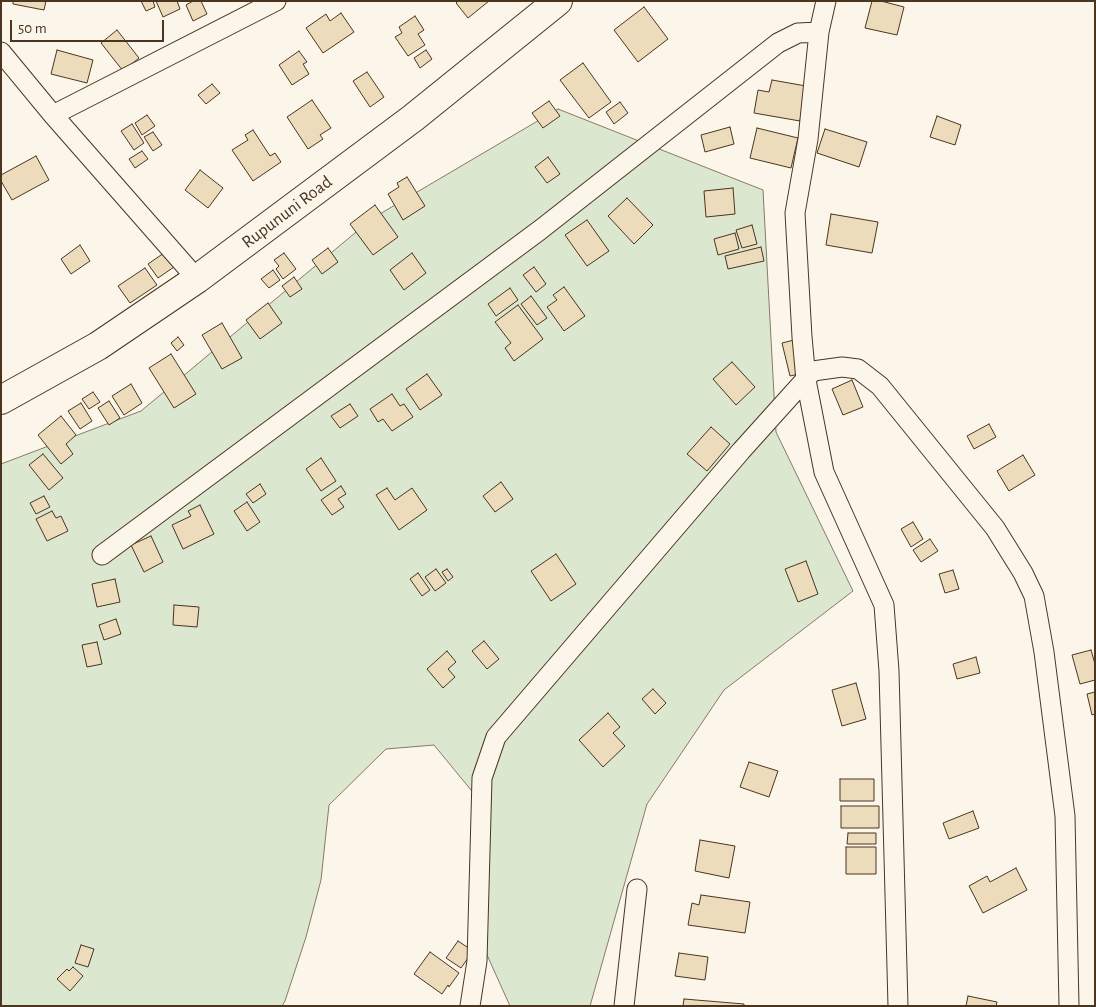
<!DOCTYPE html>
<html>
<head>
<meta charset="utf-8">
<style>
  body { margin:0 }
  #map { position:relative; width:1096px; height:1007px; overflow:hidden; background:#fbf6e9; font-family:"Alegreya Sans",sans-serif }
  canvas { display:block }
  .frame { position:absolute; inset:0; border:2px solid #4a3520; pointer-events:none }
  .scale { position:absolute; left:10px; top:20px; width:154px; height:22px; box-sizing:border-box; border:2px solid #4a3520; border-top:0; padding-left:6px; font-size:15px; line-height:18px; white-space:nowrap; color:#4a3520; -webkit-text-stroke:4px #fbf6e9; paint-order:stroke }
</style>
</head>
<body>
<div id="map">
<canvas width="1096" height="1007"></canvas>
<div class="frame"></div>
<div class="scale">50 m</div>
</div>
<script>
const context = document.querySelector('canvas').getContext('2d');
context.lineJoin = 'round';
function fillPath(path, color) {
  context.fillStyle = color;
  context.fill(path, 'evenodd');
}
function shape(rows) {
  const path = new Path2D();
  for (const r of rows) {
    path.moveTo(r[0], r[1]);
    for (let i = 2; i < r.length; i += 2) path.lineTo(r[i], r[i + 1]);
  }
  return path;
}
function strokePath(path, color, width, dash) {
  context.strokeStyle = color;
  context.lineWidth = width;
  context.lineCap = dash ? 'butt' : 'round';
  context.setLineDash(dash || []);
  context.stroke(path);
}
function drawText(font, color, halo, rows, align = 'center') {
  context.font = font + ' "Alegreya Sans",sans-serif';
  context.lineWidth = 4;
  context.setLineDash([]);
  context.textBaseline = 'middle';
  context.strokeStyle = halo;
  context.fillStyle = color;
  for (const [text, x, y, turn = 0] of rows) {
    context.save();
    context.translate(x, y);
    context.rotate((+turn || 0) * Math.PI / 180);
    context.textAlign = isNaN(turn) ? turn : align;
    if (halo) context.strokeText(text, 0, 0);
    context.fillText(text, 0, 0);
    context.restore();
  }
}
const green = shape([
  [558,109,763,190,776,432,853,591,724,690,647,804,590,1006,510,1006,483,946,480,801,434,745,386,749,329,805,321,880,306,937,285,1001,282,1006,1,1006,1,464,141,411,373,218,558,109]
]);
const building = shape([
  [13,1,46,1,44,10,13,4,13,1],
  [141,1,153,1,155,7,146,11,141,1],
  [156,1,177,1,180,9,163,17,156,1],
  [193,1,201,1,207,14,193,21,186,5,193,1],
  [458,1,489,1,468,18,456,3,458,1],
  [872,1,881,1,904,7,897,35,865,28,872,1],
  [644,7,668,39,638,62,614,30,644,7],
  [341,13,354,32,323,53,306,28,326,14,330,21,341,13],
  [415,16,424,30,418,34,425,45,408,56,395,37,402,33,399,27,415,16],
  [117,30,139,58,123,71,101,43,117,30],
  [57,50,93,60,87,83,51,74,57,50],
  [426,50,432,59,420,68,414,58,426,50],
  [299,51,307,62,303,64,309,74,292,85,279,65,299,51],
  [583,63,611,102,589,118,560,80,583,63],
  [367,72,384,97,370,107,353,81,367,72],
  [772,80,806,86,800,121,754,113,758,90,769,92,772,80],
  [212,84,220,93,206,104,198,95,212,84],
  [312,100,331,128,320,135,323,139,308,149,287,117,312,100],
  [549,101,560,116,543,128,532,113,549,101],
  [620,102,628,113,614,124,606,112,620,102],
  [147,115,155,126,142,135,135,123,147,115],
  [937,116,961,125,955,145,930,137,937,116],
  [132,124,144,143,134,150,121,131,132,124],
  [730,127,734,144,705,152,701,135,730,127],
  [757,128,798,138,791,168,750,158,757,128],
  [825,129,867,142,859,167,817,153,825,129],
  [253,130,270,156,275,153,281,162,253,181,232,150,248,140,245,135,253,130],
  [153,132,162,145,153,151,144,137,153,132],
  [142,151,148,159,135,168,129,159,142,151],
  [36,156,49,180,12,200,1,181,1,175,36,156],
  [548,157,560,174,547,183,535,167,548,157],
  [200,170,223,188,208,208,185,190,200,170],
  [407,177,425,206,403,220,388,194,399,187,397,183,407,177],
  [733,188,735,214,706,217,704,191,733,188],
  [627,198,653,225,634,244,608,216,627,198],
  [375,205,398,237,373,255,350,224,375,205],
  [831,214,878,222,872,253,826,245,831,214],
  [587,220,609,251,587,266,565,235,587,220],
  [752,225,757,244,742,248,736,230,752,225],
  [735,233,739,249,718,255,714,239,735,233],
  [80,245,90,261,71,274,61,259,80,245],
  [761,247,764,261,728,269,725,256,761,247],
  [328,248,338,262,322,274,312,260,328,248],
  [164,253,174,267,158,278,148,264,164,253],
  [284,253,296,269,283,279,276,269,279,266,274,260,284,253],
  [412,253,426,273,404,290,390,270,412,253],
  [534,267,546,284,536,292,523,275,534,267],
  [145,268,157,285,130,303,118,286,145,268],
  [273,270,280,280,269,288,261,279,273,270],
  [294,277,302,289,290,297,282,286,294,277],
  [564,287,585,316,564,331,547,307,557,300,553,295,564,287],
  [510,288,518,300,496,316,488,304,510,288],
  [531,296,547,318,537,325,521,304,531,296],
  [268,303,282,323,260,339,246,320,268,303],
  [518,305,543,339,514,361,505,348,511,343,495,322,518,305],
  [222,323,242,358,222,369,202,335,222,323],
  [178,337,184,345,177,351,171,343,178,337],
  [794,340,803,373,790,376,782,343,794,340],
  [171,354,196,394,174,408,149,368,171,354],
  [732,362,755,387,736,405,713,379,732,362],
  [427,374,442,395,420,410,406,389,427,374],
  [852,380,863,407,843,415,832,389,852,380],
  [131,384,142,403,124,415,112,396,131,384],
  [93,392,100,402,89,409,82,399,93,392],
  [392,394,400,406,404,404,413,417,392,431,383,419,378,422,370,409,392,394],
  [109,401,120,418,109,425,98,408,109,401],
  [81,403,92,421,80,429,68,411,81,403],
  [350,404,358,416,340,428,331,416,350,404],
  [61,416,76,435,66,444,73,454,61,464,38,435,61,416],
  [989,424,996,437,974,449,967,436,989,424],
  [711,427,730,444,707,471,687,454,711,427],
  [43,454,63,478,49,490,29,465,43,454],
  [1023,455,1035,475,1009,491,997,471,1023,455],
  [321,458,336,481,321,491,306,469,321,458],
  [501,482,513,499,495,512,483,496,501,482],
  [260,484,266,494,253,503,246,494,260,484],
  [341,486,346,494,338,499,344,507,332,515,321,500,341,486],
  [387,488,395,500,412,488,427,510,399,530,376,495,387,488],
  [44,496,50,507,36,514,30,503,44,496],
  [247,502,260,522,247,531,234,511,247,502],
  [200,505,214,534,183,549,172,525,191,516,188,511,200,505],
  [52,511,56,518,61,516,68,531,47,541,36,519,52,511],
  [913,522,923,539,911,547,901,529,913,522],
  [151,536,163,562,144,572,131,545,151,536],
  [930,539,938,551,921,562,913,550,930,539],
  [556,554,576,584,551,601,531,571,556,554],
  [806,561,818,594,798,602,785,569,806,561],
  [436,569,446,583,435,591,425,577,436,569],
  [447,569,453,577,448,581,442,572,447,569],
  [953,570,959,589,945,593,939,574,953,570],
  [418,573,430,590,422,596,410,579,418,573],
  [115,579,120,602,97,607,92,584,115,579],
  [174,605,199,607,197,627,173,625,174,605],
  [116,619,121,634,104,640,99,625,116,619],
  [484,641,499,659,487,669,472,651,484,641],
  [97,642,102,664,87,667,82,645,97,642],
  [1091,650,1095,664,1095,680,1080,684,1072,655,1091,650],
  [447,651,456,662,448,669,455,677,443,688,427,669,447,651],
  [976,657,980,673,957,679,953,664,976,657],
  [856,683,866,719,842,726,832,690,856,683],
  [653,689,666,703,655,714,642,699,653,689],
  [1095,692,1095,714,1092,715,1087,694,1095,692],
  [608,713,620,727,613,733,625,746,603,767,579,740,608,713],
  [749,762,778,771,769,797,740,787,749,762],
  [840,779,874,779,874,801,840,801,840,779],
  [841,806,879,806,879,828,841,828,841,806],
  [973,811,979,828,949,839,943,823,973,811],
  [848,833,876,833,876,844,847,844,848,833],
  [700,840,735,846,729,878,695,871,700,840],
  [846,847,876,847,876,874,846,874,846,847],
  [1016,868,1027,890,983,913,969,886,987,876,990,882,1016,868],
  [701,895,750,902,745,933,688,925,692,903,699,905,701,895],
  [458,941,473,951,461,968,446,958,458,941],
  [81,945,94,949,88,967,75,963,81,945],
  [430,952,459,973,449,987,448,985,442,994,414,974,430,952],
  [679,953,708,957,705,980,675,976,679,953],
  [73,967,83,976,70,991,57,979,67,969,69,971,73,967],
  [968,996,997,1002,996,1006,966,1006,968,996],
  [684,999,744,1004,744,1006,683,1006,684,999]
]);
const street = shape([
  [826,1,819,32,808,139,795,213,802,337,806,380,824,472,884,605,889,671,898,1006],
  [1,52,53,115,197,279],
  [53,115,276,1],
  [102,555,540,230,778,43,798,33,819,32],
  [470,1006,477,961,482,778,496,737,741,451,813,371,842,367,858,369,880,386,995,528,1023,573,1034,596,1044,652,1065,816,1069,1006],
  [624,1006,637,889]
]);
const primary = shape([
  [1,400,98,346,197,279,413,118,558,1]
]);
const streetNames = [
  ["Rupununi Road",287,212,-37]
];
fillPath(green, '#dce7d0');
strokePath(green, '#887966', 1);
fillPath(building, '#ecdcbc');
strokePath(building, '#4a3520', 1);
strokePath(street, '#4a3520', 21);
strokePath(primary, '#4a3520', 30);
strokePath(street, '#fbf6e9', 19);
strokePath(primary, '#fbf6e9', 28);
drawText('18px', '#4a3520', '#fbf6e9', streetNames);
</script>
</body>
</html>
